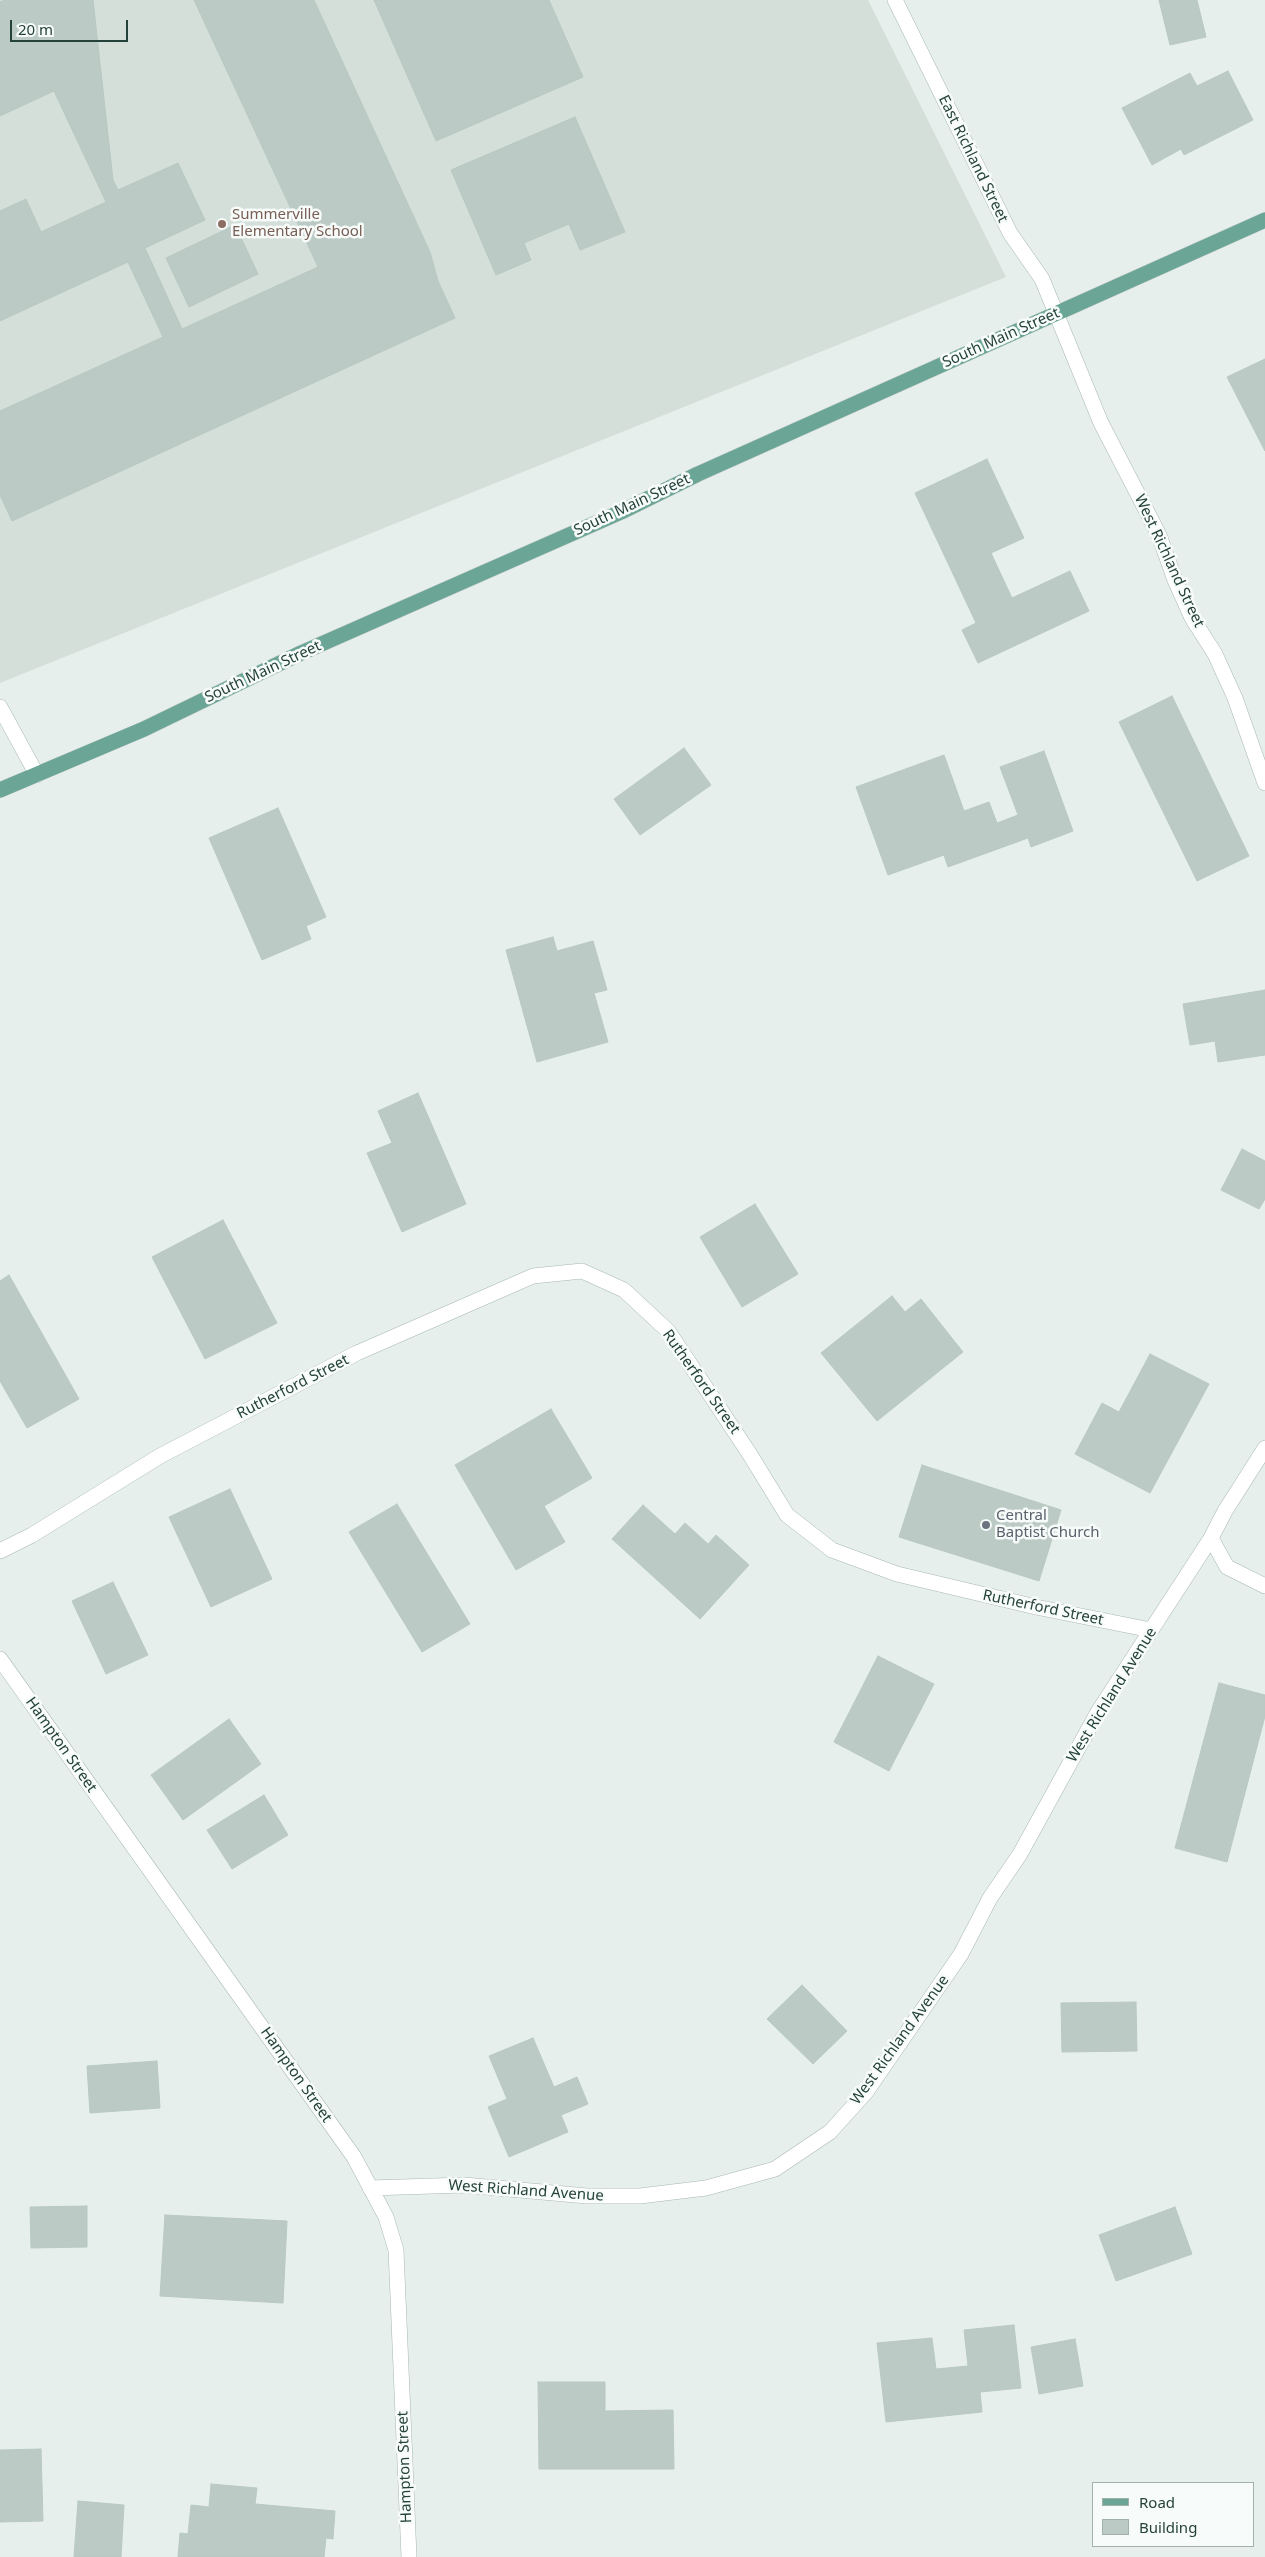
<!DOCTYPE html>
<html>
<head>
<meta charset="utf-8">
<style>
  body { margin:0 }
  #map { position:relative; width:1265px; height:2557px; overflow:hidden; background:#e6efeb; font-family:"Noto Sans",sans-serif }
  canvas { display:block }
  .legend { position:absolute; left:1092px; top:2482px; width:162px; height:65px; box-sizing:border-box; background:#f7fbf9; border:1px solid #a3b1ad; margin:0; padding:6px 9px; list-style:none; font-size:15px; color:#24423a }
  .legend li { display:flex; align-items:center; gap:10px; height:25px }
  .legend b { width:25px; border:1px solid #a3b1ad }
  .scale { position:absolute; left:10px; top:20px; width:118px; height:22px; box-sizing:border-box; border:2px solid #24423a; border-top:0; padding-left:6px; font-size:15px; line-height:18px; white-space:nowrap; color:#24423a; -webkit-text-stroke:4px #f7fbf9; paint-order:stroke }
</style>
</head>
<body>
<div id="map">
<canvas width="1265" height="2557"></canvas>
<ul class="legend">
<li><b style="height:6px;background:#6aa596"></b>Road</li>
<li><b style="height:14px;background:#bbcac4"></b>Building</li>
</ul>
<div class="scale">20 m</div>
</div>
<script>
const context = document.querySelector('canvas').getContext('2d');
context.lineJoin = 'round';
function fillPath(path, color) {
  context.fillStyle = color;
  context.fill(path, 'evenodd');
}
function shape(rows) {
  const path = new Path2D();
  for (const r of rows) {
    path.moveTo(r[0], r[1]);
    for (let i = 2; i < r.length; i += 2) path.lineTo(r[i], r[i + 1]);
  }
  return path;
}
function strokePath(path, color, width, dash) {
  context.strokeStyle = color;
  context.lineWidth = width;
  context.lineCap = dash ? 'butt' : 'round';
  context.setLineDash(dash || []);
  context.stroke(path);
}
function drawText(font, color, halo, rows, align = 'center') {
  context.font = font + ' "Noto Sans",sans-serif';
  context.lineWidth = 5;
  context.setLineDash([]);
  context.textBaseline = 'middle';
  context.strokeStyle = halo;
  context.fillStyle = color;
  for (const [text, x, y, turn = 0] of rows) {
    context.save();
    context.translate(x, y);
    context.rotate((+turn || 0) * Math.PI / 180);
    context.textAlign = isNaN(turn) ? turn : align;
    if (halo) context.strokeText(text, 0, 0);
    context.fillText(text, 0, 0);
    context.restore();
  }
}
const built = shape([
  [0,0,868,0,1006,277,0,683]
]);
const building = shape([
  [5,0,93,0,113,180,118,190,178,163,205,220,145,248,182,329,318,267,194,0,314,0,430,252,438,281,455,318,12,521,0,495,0,411,163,337,128,262,0,321,0,211,26,199,41,232,106,202,54,91,0,116,0,2,5,0],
  [374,0,549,0,583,77,436,141,374,0],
  [1159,0,1197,0,1206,37,1170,45,1159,0],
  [1228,71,1253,120,1184,155,1181,149,1152,165,1122,108,1190,73,1197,86,1228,71],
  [575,117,625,232,580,250,569,224,524,243,531,260,496,275,451,170,575,117],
  [235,225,258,274,189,307,166,258,235,225],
  [1265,359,1265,451,1227,377,1265,359],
  [987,459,1024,538,991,553,1012,598,1070,571,1089,611,978,663,962,630,976,623,915,493,987,459],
  [1172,696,1249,856,1197,881,1119,722,1172,696],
  [684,748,711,785,640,835,614,799,684,748],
  [1044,751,1073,831,1031,847,1028,838,948,867,944,855,888,875,856,787,944,755,964,811,989,802,997,823,1018,815,1000,767,1044,751],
  [278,808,326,917,306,926,311,939,262,960,209,838,278,808],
  [553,937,557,951,593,941,607,990,594,993,608,1042,537,1062,506,950,553,937],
  [1265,990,1265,1055,1218,1062,1215,1041,1190,1045,1183,1004,1265,990],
  [418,1093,466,1204,402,1232,367,1153,392,1143,378,1111,418,1093],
  [1242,1149,1265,1161,1265,1199,1259,1209,1221,1190,1242,1149],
  [755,1204,798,1274,742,1307,700,1237,755,1204],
  [223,1220,277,1323,205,1359,152,1257,223,1220],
  [9,1275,79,1399,27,1428,0,1381,0,1281,9,1275],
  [892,1296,905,1312,921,1299,963,1352,877,1421,821,1353,892,1296],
  [1150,1354,1209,1384,1150,1493,1075,1454,1102,1403,1119,1412,1150,1354],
  [551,1409,592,1478,544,1506,565,1542,516,1570,455,1465,551,1409],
  [922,1465,1061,1510,1039,1581,899,1537,922,1465],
  [230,1489,272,1579,211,1607,169,1517,230,1489],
  [397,1504,470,1624,422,1652,349,1532,397,1504],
  [643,1505,675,1534,685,1523,708,1544,716,1535,749,1565,700,1619,612,1539,643,1505],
  [113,1582,148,1655,106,1674,72,1601,113,1582],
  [878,1656,934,1684,889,1771,834,1742,878,1656],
  [1219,1683,1265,1695,1265,1716,1227,1862,1175,1848,1219,1683],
  [229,1719,261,1764,183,1820,151,1775,229,1719],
  [264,1795,288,1835,232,1869,207,1830,264,1795],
  [802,1985,847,2031,813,2064,767,2019,802,1985],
  [1136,2002,1137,2051,1062,2052,1061,2003,1136,2002],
  [533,2038,554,2087,577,2077,588,2104,561,2115,568,2132,509,2157,488,2107,507,2099,489,2056,533,2038],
  [157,2061,160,2108,90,2113,87,2066,157,2061],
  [87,2206,87,2247,31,2248,30,2207,87,2206],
  [1175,2207,1192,2254,1116,2281,1099,2235,1175,2207],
  [165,2215,287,2221,283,2303,160,2296,165,2215],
  [1014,2325,1021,2388,980,2392,982,2412,886,2422,877,2343,932,2338,936,2369,968,2366,964,2330,1014,2325],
  [1075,2339,1083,2386,1039,2394,1031,2347,1075,2339],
  [538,2382,605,2382,605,2411,673,2410,674,2469,539,2469,538,2382],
  [41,2449,43,2521,0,2522,0,2450,41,2449],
  [211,2484,257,2488,255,2504,335,2511,333,2539,326,2538,324,2557,178,2557,180,2533,188,2534,191,2505,209,2507,211,2484],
  [78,2501,124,2505,121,2557,74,2557,78,2501]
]);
const minor = shape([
  [895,0,1010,233,1042,279,1101,423,1159,535,1175,580,1192,618,1215,654,1235,698,1265,783],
  [0,707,37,775],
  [1211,1538,1227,1567,1265,1586],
  [0,1551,32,1535,160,1456,357,1353,533,1276,582,1271,624,1290,668,1331,749,1453,787,1515,832,1550,897,1574,1036,1607,1151,1630],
  [0,1659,354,2157,386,2217,396,2250,409,2557],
  [370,2188,464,2185,587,2196,640,2196,706,2188,775,2169,830,2132,866,2092,961,1954,990,1898,1020,1854,1098,1712,1211,1538,1225,1511,1265,1448]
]);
const major = shape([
  [0,790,144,729,301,653,621,512,698,474,1265,220]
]);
const markers = [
  [222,224,5,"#8d6e63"],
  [986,1525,5,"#6b7280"]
];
const streetNames = [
  ["East Richland Street",973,159,64],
  ["South Main Street",1001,338,-24],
  ["South Main Street",632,505,-25],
  ["West Richland Street",1169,561,65],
  ["South Main Street",263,672,-25],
  ["Rutherford Street",701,1382,55],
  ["Rutherford Street",293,1387,-27],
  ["Rutherford Street",1043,1608,12],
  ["West Richland Avenue",1112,1695,-58],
  ["Hampton Street",61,1745,55],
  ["West Richland Avenue",900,2040,-54],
  ["Hampton Street",296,2075,55],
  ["West Richland Avenue",526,2191,4],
  ["Hampton Street",405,2467,-92]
];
const educationNames = [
  ["Summerville",232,215],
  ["Elementary School",232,232]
];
const worshipNames = [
  ["Central",996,1516],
  ["Baptist Church",996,1533]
];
fillPath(built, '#d4dfda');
fillPath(building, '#bbcac4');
strokePath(building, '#b8c9c2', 1);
strokePath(minor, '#a8b8b2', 16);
strokePath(major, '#c2cac8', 16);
strokePath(minor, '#fff', 15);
strokePath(major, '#6aa596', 15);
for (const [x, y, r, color] of markers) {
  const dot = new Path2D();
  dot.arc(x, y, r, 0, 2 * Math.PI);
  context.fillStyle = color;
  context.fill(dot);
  strokePath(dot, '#f7fbf9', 2);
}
drawText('15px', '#24423a', '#f7fbf9', streetNames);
drawText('15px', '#785e54', '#f7fbf9', educationNames, 'left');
drawText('15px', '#5b616d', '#f7fbf9', worshipNames, 'left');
</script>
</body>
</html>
